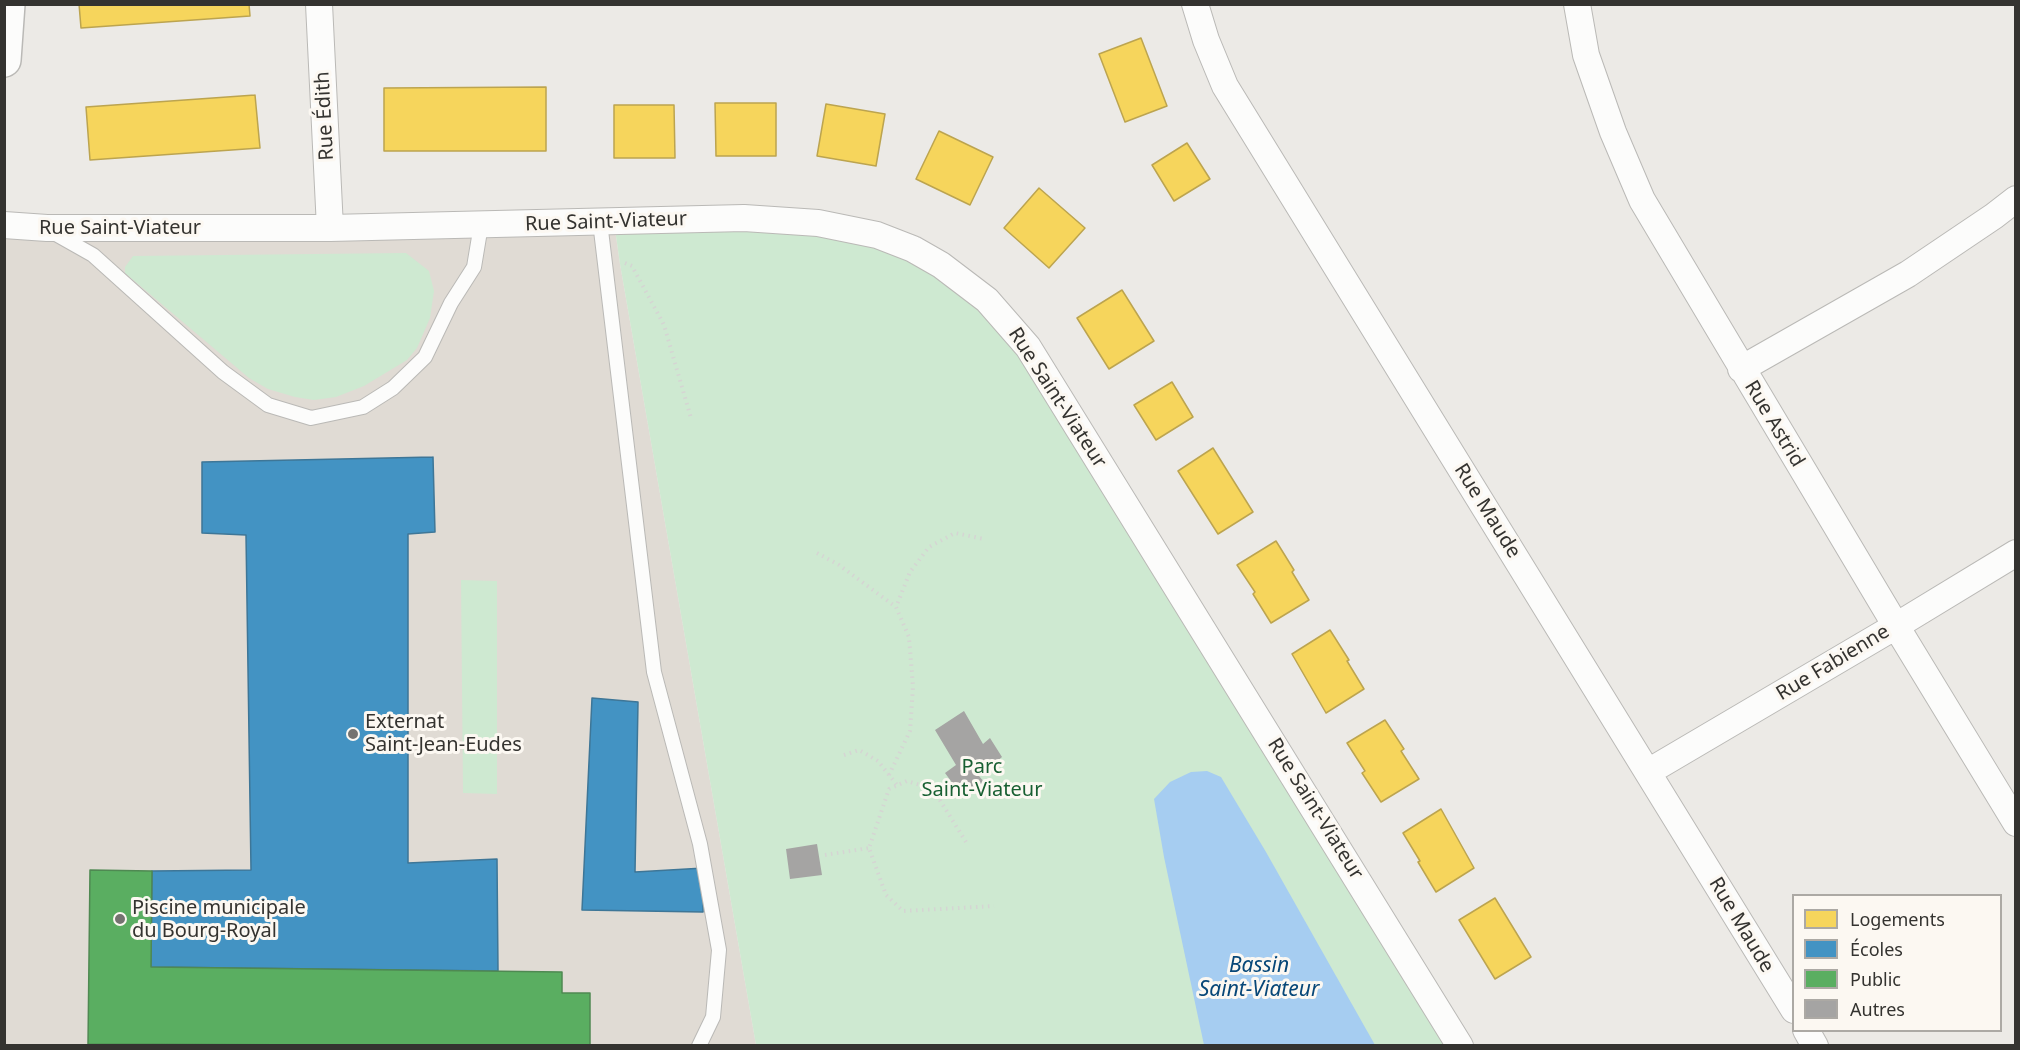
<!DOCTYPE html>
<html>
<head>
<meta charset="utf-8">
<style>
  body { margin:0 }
  #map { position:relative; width:2020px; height:1050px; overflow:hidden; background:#eceae6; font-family:"Noto Sans",sans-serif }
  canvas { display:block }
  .frame { position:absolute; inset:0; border:6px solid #343330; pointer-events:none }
  .legend { position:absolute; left:1792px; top:894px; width:210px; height:138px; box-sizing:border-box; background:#fcf8f2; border:2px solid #aca9a4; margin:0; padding:8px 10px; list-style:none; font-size:18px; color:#343330 }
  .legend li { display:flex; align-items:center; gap:12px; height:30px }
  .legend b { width:30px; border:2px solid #aca9a4 }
</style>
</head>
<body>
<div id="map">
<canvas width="2020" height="1050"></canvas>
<div class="frame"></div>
<ul class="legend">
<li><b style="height:16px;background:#f6d55c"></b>Logements</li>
<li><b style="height:16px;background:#4393c3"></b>Écoles</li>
<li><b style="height:16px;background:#5aae61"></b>Public</li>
<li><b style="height:16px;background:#a5a4a3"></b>Autres</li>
</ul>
</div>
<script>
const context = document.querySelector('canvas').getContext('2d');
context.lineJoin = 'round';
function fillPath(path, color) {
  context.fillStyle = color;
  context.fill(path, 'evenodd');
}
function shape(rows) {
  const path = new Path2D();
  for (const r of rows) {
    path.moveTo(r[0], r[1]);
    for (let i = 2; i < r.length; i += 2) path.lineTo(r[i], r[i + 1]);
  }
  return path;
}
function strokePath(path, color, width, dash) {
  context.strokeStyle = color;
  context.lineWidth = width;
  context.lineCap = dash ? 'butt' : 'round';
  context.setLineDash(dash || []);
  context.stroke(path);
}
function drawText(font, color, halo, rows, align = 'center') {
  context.font = font + ' "Noto Sans",sans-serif';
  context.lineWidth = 6;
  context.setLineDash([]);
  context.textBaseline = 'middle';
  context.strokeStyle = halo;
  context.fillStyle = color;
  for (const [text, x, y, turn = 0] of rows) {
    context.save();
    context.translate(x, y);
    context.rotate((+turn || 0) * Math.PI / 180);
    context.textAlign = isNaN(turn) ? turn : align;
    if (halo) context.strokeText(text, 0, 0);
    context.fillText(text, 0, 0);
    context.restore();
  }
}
const built = shape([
  [614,222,620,264,756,1045,5,1045,4,225]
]);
const green = shape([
  [614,222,877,235,987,300,1460,1045,756,1045,620,264],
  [406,253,429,271,434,291,430,318,417,348,407,360,364,386,336,397,314,400,295,397,268,389,249,378,125,273,125,267,133,256],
  [461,580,497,581,497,794,463,793]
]);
const water = shape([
  [1207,771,1221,777,1266,852,1375,1045,1204,1045,1164,857,1154,799,1170,782,1191,772]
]);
const homes = shape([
  [79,4,249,4,250,16,81,28,79,4],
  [1141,38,1167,106,1125,122,1099,54,1141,38],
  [546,87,546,151,384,151,384,88,546,87],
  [255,95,260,148,90,160,86,107,255,95],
  [715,103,776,103,776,156,716,156,715,103],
  [826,104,885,114,876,166,817,156,826,104],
  [614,105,674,105,675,158,614,158,614,105],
  [939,131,993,157,970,205,916,179,939,131],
  [1187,143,1210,179,1174,201,1152,165,1187,143],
  [1039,188,1085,228,1049,268,1004,228,1039,188],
  [1122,290,1154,341,1109,369,1077,318,1122,290],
  [1172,382,1193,417,1156,440,1134,405,1172,382],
  [1213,448,1253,512,1218,534,1178,471,1213,448],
  [1276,541,1294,570,1292,572,1309,600,1271,623,1253,594,1255,592,1237,565,1276,541],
  [1330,630,1349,660,1347,661,1364,689,1326,713,1292,654,1330,630],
  [1385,720,1404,749,1401,751,1419,779,1381,802,1362,773,1365,771,1347,743,1385,720],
  [1441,809,1474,868,1436,892,1418,862,1420,861,1403,833,1441,809],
  [1495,898,1531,957,1495,979,1459,920,1495,898]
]);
const schools = shape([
  [433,457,435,532,408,534,408,863,497,859,498,971,151,967,152,871,251,870,246,535,202,533,202,462,433,457],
  [592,698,638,702,635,872,704,868,703,912,582,910,592,698]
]);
const public = shape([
  [90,870,152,871,151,967,562,972,562,993,590,993,590,1046,88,1044,90,870]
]);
const building = shape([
  [964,711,983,744,990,738,1002,757,979,776,984,782,962,796,945,773,956,765,935,730],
  [817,844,822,875,790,879,786,849]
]);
const path = shape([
  [625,263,632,266,664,325,691,418],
  [817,553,839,565,896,607],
  [844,755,859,750,878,761,897,785],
  [889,775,910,731,913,687,909,637,896,607,910,572,929,547,955,533,984,539],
  [966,842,933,789,907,781,889,789,869,848,886,895,903,911,994,906],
  [825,855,869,848]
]);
const lane = shape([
  [600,222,654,672,700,844,719,950,713,1017,699,1046],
  [54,233,93,255,223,372,268,405,311,418,363,407,393,388,425,357,451,303,474,267,481,225]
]);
const street = shape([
  [319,4,330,228],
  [1195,4,1206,40,1225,86,1794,1010],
  [1577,4,1586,55,1613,132,1642,200,1896,626,2016,823],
  [4,225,47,228,330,228,744,218,818,223,877,235,913,249,941,265,987,300,1028,347,1460,1046],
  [1741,369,1908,274,1994,216,2016,199],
  [1648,772,1896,626,2016,553],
  [1806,1030,1815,1046]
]);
const secondary = shape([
  [4,60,8,4]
]);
const markers = [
  [353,734,6,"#747370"],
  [120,919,6,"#747370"]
];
const streetNames = [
  ["Rue Édith",325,116,-93],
  ["Rue Saint-Viateur",606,222,-2],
  ["Rue Saint-Viateur",120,228],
  ["Rue Saint-Viateur",1057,398,57],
  ["Rue Astrid",1774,424,59],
  ["Rue Maude",1487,511,58],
  ["Rue Fabienne",1833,663,-31],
  ["Rue Saint-Viateur",1315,809,58],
  ["Rue Maude",1741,925,59]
];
const poiNames = [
  ["Externat",365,722],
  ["Saint-Jean-Eudes",365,745],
  ["Piscine municipale",132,908],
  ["du Bourg-Royal",132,931]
];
const parkNames = [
  ["Parc",982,767],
  ["Saint-Viateur",982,790]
];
const waterNames = [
  ["Bassin",1259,966],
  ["Saint-Viateur",1259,990]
];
fillPath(built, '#e0dbd4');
fillPath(green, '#cee9d1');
fillPath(water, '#a6cdf1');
fillPath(homes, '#f6d55c');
strokePath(homes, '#bca44f', 1.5);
fillPath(schools, '#4393c3');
strokePath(schools, '#3e7697', 1.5);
fillPath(public, '#5aae61');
strokePath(public, '#4f8952', 1.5);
fillPath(building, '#a5a4a3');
strokePath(lane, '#bab9b6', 16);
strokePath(street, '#bab9b6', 28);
strokePath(secondary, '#bab9b6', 36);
strokePath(path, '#d5d5d3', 4, [1.5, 4.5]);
strokePath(lane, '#fcfcfb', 14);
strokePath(street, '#fcfcfb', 26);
strokePath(secondary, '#fcfcfb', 33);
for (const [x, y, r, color] of markers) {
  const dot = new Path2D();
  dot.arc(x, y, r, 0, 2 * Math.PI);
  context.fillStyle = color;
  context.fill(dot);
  strokePath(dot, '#fcf8f2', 2);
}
drawText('20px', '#343330', '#fcf8f2', streetNames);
drawText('20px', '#343330', '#fcf8f2', poiNames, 'left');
drawText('20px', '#185f32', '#fcf8f2', parkNames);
drawText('italic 21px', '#074778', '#fcf8f2', waterNames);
</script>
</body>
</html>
